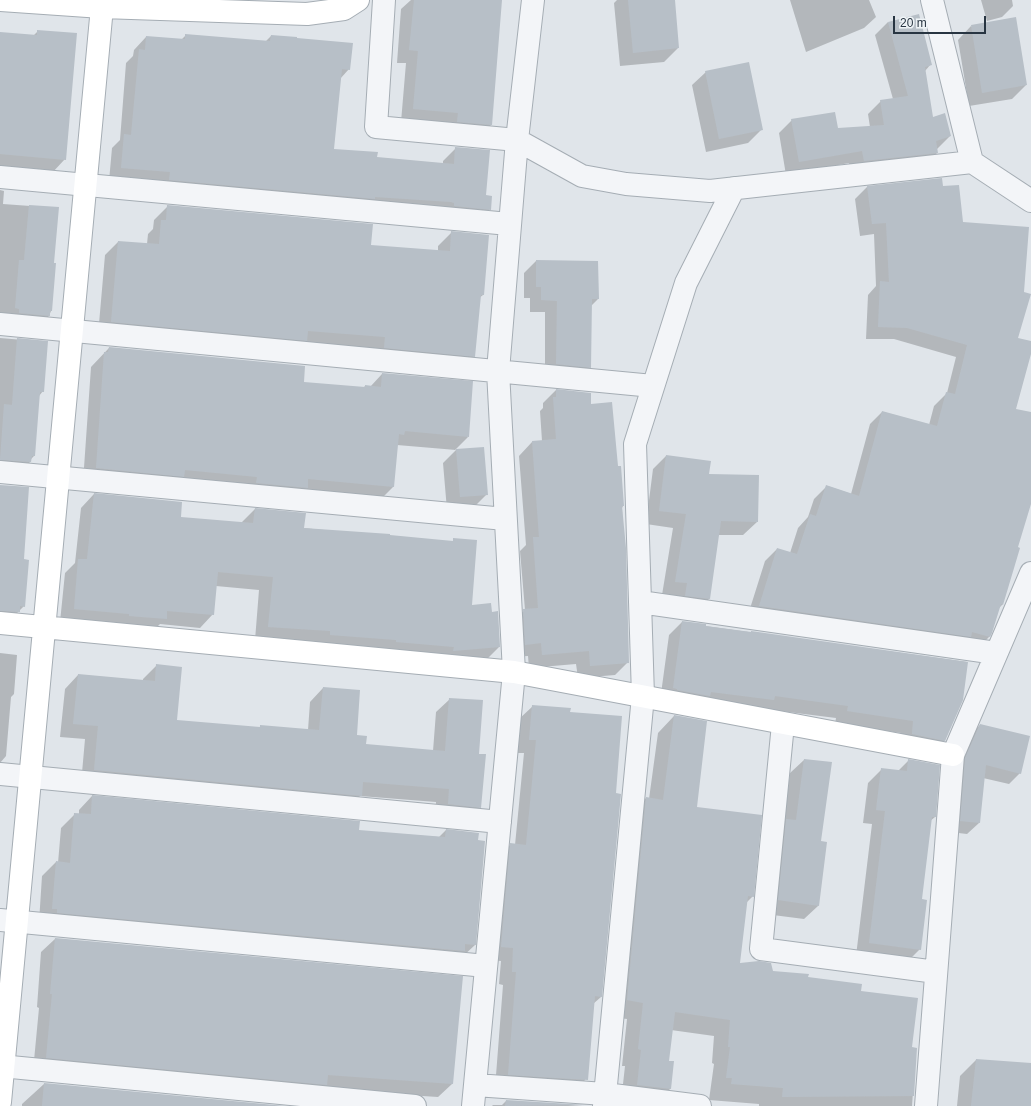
<!DOCTYPE html>
<html>
<head>
<meta charset="utf-8">
<style>
  body { margin:0 }
  #map { position:relative; width:1031px; height:1106px; overflow:hidden; background:#e0e5ea; font-family:Helvetica,sans-serif }
  canvas { display:block }
  .scale { position:absolute; left:893px; top:16px; width:93px; height:18px; box-sizing:border-box; border:2px solid #283542; border-top:0; padding-left:5px; font-size:12px; line-height:14px; white-space:nowrap; color:#283542; -webkit-text-stroke:3px #eff4f7; paint-order:stroke }
</style>
</head>
<body>
<div id="map">
<canvas width="1031" height="1106"></canvas>
<div class="scale">20 m</div>
</div>
<script>
const context = document.querySelector('canvas').getContext('2d');
context.lineJoin = 'round';
function fillPath(path, color) {
  context.fillStyle = color;
  context.fill(path, 'evenodd');
}
function shape(rows) {
  const path = new Path2D();
  for (const r of rows) {
    path.moveTo(r[0], r[1]);
    for (let i = 2; i < r.length; i += 2) path.lineTo(r[i], r[i + 1]);
  }
  return path;
}
function strokePath(path, color, width, dash) {
  context.strokeStyle = color;
  context.lineWidth = width;
  context.lineCap = dash ? 'butt' : 'round';
  context.setLineDash(dash || []);
  context.stroke(path);
}
const shadow = shape([
  [411,0,508,0,501,0,491,125,478,138,401,122,406,63,397,63,401,9],
  [617,0,674,0,678,48,664,62,620,66,614,3],
  [790,0,869,0,876,17,864,28,806,52],
  [981,0,1012,0,1013,6,1002,17,987,21],
  [888,22,931,64,925,71,932,118,950,136,937,149,937,153,924,166,851,174,849,163,786,175,779,133,792,120,837,129,870,127,868,114,881,101,893,99,875,35],
  [971,26,1026,85,1012,99,969,106,958,40],
  [38,31,65,159,52,173,0,171,0,33,33,36],
  [186,35,265,42,271,36,349,69,340,79,333,150,376,158,443,164,443,161,456,148,490,209,477,222,109,181,112,148,120,140,126,63,133,56,134,50,146,37,181,40],
  [706,72,761,130,748,143,706,152,692,85],
  [867,187,942,187,963,223,1017,339,1031,342,1031,350,1015,410,1031,413,1031,470,1016,548,1019,548,1002,605,999,608,989,637,977,649,747,618,765,561,777,549,790,553,798,528,808,517,814,499,827,486,851,494,870,424,882,412,929,425,934,406,947,393,956,357,894,339,866,339,868,295,876,286,874,234,860,236,855,199],
  [0,190,4,191,3,204,58,208,53,264,51,311,49,316,35,329,0,326],
  [168,206,370,246,438,251,438,246,452,232,483,295,479,298,474,356,461,370,98,335,105,255,118,242,147,244,148,234,153,229,154,220],
  [536,261,598,299,591,306,590,367,578,379,545,376,545,312,530,312,530,298,524,298,524,273],
  [0,338,47,342,43,391,39,396,34,456,31,459,30,462,17,476,0,474],
  [109,348,303,383,363,388,365,386,370,387,382,374,468,437,455,450,483,448,487,494,473,508,447,510,443,463,456,450,397,445,393,487,380,500,83,482,91,367],
  [556,390,590,405,617,467,620,467,623,506,622,508,628,662,615,675,578,678,576,664,529,668,528,656,512,657,510,623,525,610,520,551,526,545,519,456,532,442,542,441,540,411,543,408,543,403],
  [666,456,708,475,757,522,743,535,718,535,709,599,695,612,662,595,673,528,646,524,653,469],
  [0,486,23,560,24,606,10,620,0,619],
  [94,494,180,518,241,523,255,509,303,528,452,542,454,539,471,606,499,647,486,660,255,640,259,590,216,586,213,614,200,628,160,624,152,632,60,622,65,573,75,563,81,508],
  [682,622,705,626,967,662,945,740,932,753,899,747,901,733,835,724,836,718,764,709,660,701,669,635],
  [0,653,17,655,14,694,11,697,6,756,0,763],
  [157,665,176,721,258,728,261,726,308,730,310,702,323,688,355,736,365,745,433,751,436,712,450,699,478,755,480,807,467,821,435,817,436,802,360,796,347,809,81,784,85,739,60,737,65,689,78,675,143,681,143,679],
  [533,706,601,997,593,1004,585,1080,572,1093,495,1088,503,985,499,984,501,961,488,960,498,858,511,844,515,845,524,753,516,753,519,719],
  [674,716,696,808,753,896,746,903,738,964,773,972,807,978,860,992,911,1048,916,1049,912,1106,759,1106,759,1104,709,1100,714,1064,712,1063,714,1036,671,1030,668,1062,673,1062,670,1089,653,1106,621,1102,625,1066,622,1066,627,1019,611,1017,630,815,646,798,649,799,658,733],
  [980,725,1020,773,1009,784,983,778,979,823,967,834,950,832,954,770,969,736],
  [804,760,818,906,804,919,765,914,784,822,790,773],
  [909,760,935,817,930,821,920,900,920,949,906,963,856,956,872,824,863,823,868,783,882,769,898,771],
  [92,796,358,831,439,837,446,830,477,841,475,945,461,958,39,922,42,876,56,862,58,863,61,828,75,814,79,814,79,810],
  [55,939,462,977,452,1084,438,1097,33,1071,39,1008,37,1007,41,952],
  [976,1060,1031,1064,1031,1106,957,1106,960,1076],
  [44,1084,274,1106,22,1106,22,1104],
  [506,1101,583,1106,492,1106,493,1105,502,1105]
]);
const building = shape([
  [414,0,502,0,492,125,457,122,458,113,413,109,418,51,409,50],
  [628,0,675,0,679,48,633,53],
  [919,14,932,65,925,67,933,117,945,113,951,136,936,141,938,153,864,161,862,151,799,162,791,119,835,112,838,128,884,125,880,100,908,96,888,22],
  [1016,17,1027,85,982,93,971,25],
  [37,30,77,33,66,160,0,154,0,32,37,35],
  [185,34,270,41,271,35,297,37,297,38,353,43,350,70,342,69,334,149,378,152,377,157,454,164,455,147,490,150,486,195,492,196,491,210,454,206,454,203,451,202,375,197,375,199,169,180,170,172,121,168,124,134,131,135,139,49,145,50,146,36,185,39],
  [749,62,763,130,719,139,705,71],
  [942,178,943,186,959,185,963,222,1029,227,1024,292,1031,294,1018,338,1031,341,1031,354,1016,409,1031,412,1031,504,1018,547,1020,548,1003,605,1001,604,992,633,990,637,972,632,971,637,759,606,777,548,797,554,810,514,816,516,826,485,859,496,882,411,937,426,946,392,955,394,967,345,907,328,878,327,880,281,889,282,886,223,872,224,867,186],
  [29,205,59,207,54,263,56,263,52,311,50,311,50,316,19,313,19,309,15,308,19,260,24,260],
  [167,205,373,224,371,245,450,251,451,231,489,235,484,295,481,295,475,357,384,348,385,337,308,331,307,341,111,322,118,241,159,244,161,220,166,220],
  [536,260,598,261,599,299,592,299,591,368,556,364,557,301,541,300,541,287,536,287],
  [17,338,48,341,44,392,40,392,35,456,32,456,31,462,0,460,4,404,12,405],
  [109,347,305,366,304,382,365,387,365,385,381,387,382,373,473,381,469,437,405,431,404,435,399,434,394,487,308,479,308,488,256,483,257,477,185,470,184,477,96,468,104,352,108,352],
  [556,389,591,393,591,404,612,402,618,466,621,466,624,506,622,506,626,548,629,663,590,666,589,651,542,655,541,643,525,645,523,609,538,608,533,537,539,537,532,441,556,439,553,397,556,397],
  [484,447,488,495,460,497,456,449],
  [666,455,711,461,709,474,759,475,758,522,721,521,710,599,685,596,687,583,675,582,686,514,659,511],
  [0,485,29,487,24,559,29,560,25,607,20,606,20,612,0,611],
  [94,493,182,502,181,517,253,523,255,508,306,513,304,528,390,534,390,535,453,541,453,538,477,540,472,605,491,603,492,612,498,611,500,647,453,651,454,647,396,642,396,640,330,635,330,631,268,627,273,577,218,572,214,615,167,611,167,619,129,616,129,614,74,609,78,559,87,559],
  [682,621,706,624,706,626,751,632,751,631,968,662,963,700,945,741,912,734,913,721,847,711,848,706,775,696,774,700,711,692,710,696,677,690,677,689,673,688],
  [156,664,182,667,177,720,260,727,260,725,319,730,323,687,360,690,357,735,367,736,366,744,445,751,449,698,483,700,479,754,486,754,481,808,448,804,449,789,363,782,362,796,94,770,98,726,73,724,78,674,155,681],
  [532,705,571,708,570,712,622,716,616,793,621,794,602,997,595,996,588,1080,508,1075,516,972,512,972,513,948,501,947,510,843,526,845,536,740,529,740],
  [674,715,707,721,697,807,762,815,754,897,748,896,740,963,759,961,771,963,773,971,809,974,808,977,862,984,861,991,918,998,912,1047,917,1048,914,1096,782,1097,783,1088,731,1084,732,1078,726,1078,730,1047,728,1047,730,1020,675,1012,669,1061,674,1061,671,1089,637,1085,641,1050,638,1049,643,1003,627,1000,646,797,663,800],
  [980,724,1030,736,1021,774,986,765,980,823,960,821,965,758],
  [804,759,832,762,821,841,827,842,819,906,778,900,786,819,796,820],
  [908,759,940,765,936,817,932,817,922,899,927,900,921,950,869,943,885,811,876,810,881,768,907,771],
  [92,795,360,821,359,830,445,837,446,829,479,833,478,840,485,841,476,945,465,944,465,951,57,913,57,909,52,909,56,861,70,863,74,813,91,814],
  [55,938,463,976,453,1084,328,1075,327,1085,46,1058,52,994,50,994],
  [976,1059,1031,1063,1031,1106,971,1106],
  [44,1083,285,1106,42,1106],
  [506,1100,586,1105,505,1106]
]);
const street = shape([
  [384,0,376,127,517,140,582,176,626,184,710,191,972,162,1031,201],
  [932,0,972,162],
  [0,177,509,224],
  [0,324,653,386],
  [0,472,505,519],
  [640,602,996,653],
  [783,724,761,949,936,972],
  [0,774,500,822],
  [0,920,486,966],
  [0,1066,415,1106],
  [475,1085,605,1094,700,1106],
  [473,1106,514,672,498,371,517,140,533,0],
  [604,1106,643,696,635,444,686,283,734,188],
  [926,1106,953,755,1031,573]
]);
const secondary = shape([
  [0,0,102,7,307,14,344,9,358,0],
  [0,623,514,672,953,755],
  [0,1102,102,7]
]);
fillPath(shadow, '#0003');
fillPath(building, '#b7bfc7');
strokePath(street, '#a5adb4', 24);
strokePath(secondary, '#a5adb4', 24);
strokePath(street, '#f3f5f8', 22);
strokePath(secondary, '#fff', 22);
</script>
</body>
</html>
